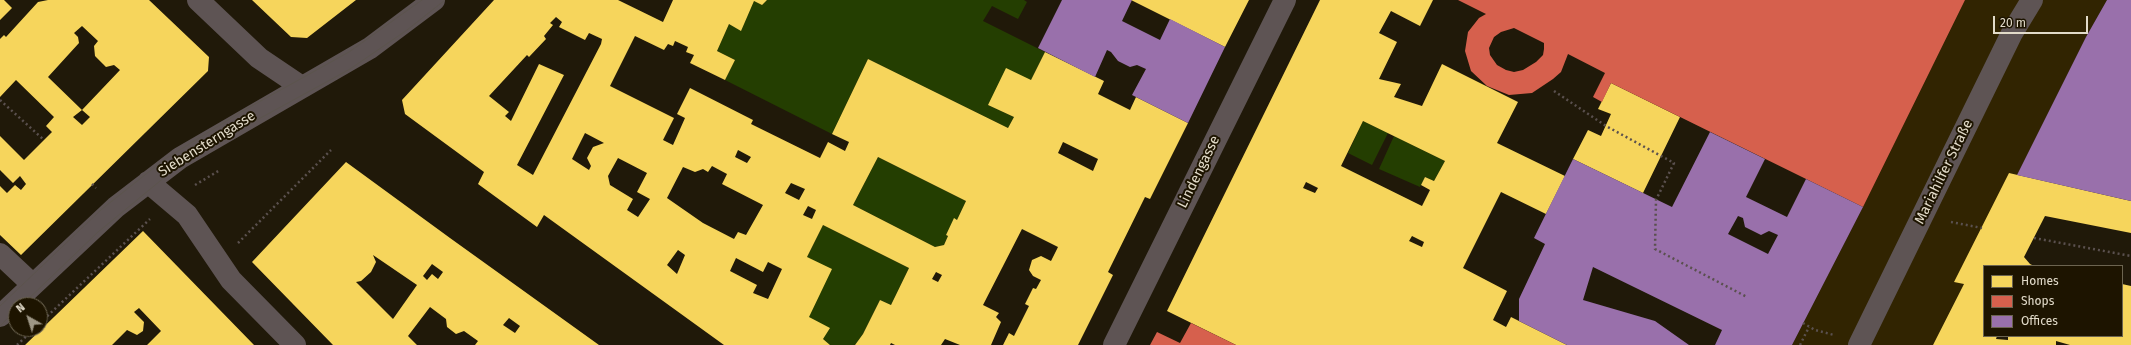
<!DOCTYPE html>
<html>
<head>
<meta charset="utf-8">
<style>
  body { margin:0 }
  #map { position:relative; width:2131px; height:345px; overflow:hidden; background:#201909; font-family:"Fira Sans",sans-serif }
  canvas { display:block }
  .legend { position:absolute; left:1983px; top:265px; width:140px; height:72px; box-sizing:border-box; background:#1d1400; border:1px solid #6c6450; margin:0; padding:5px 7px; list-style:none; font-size:12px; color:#e2dbc9 }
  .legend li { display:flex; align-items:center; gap:8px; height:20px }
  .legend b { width:20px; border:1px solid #6c6450 }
  .north { position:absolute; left:8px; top:297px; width:40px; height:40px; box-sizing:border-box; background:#1d1400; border:1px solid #6c6450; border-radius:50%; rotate:321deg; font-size:11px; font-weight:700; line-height:16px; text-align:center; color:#e2dbc9 }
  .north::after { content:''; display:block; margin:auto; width:14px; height:18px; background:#9e9786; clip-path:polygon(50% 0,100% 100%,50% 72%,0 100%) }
  .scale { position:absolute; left:1993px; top:16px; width:95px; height:18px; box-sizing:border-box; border:2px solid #e2dbc9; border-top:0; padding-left:5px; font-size:12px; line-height:14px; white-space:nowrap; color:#e2dbc9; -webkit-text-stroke:3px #1d1400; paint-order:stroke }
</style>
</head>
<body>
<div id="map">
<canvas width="2131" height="345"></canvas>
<ul class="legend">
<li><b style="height:11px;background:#f6d55c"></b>Homes</li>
<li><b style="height:11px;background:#d6604d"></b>Shops</li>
<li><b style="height:11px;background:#9970ab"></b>Offices</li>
</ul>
<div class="north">N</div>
<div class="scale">20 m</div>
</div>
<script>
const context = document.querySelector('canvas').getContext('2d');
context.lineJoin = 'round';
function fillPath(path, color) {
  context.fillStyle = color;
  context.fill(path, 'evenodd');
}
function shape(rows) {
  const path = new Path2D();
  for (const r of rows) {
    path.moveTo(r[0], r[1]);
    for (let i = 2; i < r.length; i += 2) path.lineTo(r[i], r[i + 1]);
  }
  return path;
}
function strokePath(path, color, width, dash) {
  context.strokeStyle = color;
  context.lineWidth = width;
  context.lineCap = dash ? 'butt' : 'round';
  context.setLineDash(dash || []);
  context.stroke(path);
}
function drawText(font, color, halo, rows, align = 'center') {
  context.font = font + ' "Fira Sans",sans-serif';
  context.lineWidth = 4;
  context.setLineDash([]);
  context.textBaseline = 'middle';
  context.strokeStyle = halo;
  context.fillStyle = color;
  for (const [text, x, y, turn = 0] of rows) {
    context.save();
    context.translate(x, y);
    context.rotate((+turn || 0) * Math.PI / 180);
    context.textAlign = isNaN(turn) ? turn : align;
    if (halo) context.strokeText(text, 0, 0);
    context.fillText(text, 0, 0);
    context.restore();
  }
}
const built = shape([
  [1965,0,2107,0,2086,37,2017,175,2009,173,1964,284,1933,345,1792,345,1863,207]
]);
const green = shape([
  [767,0,1024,0,1027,2,1018,19,992,6,983,21,1045,52,1031,80,988,105,1014,117,1008,128,868,59,832,134,725,80,735,60,717,51,729,24,741,30,754,1,762,5],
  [1363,121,1388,133,1372,165,1348,153],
  [1394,136,1445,161,1434,181,1425,177,1420,187,1379,169],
  [878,157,966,201,957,220,954,219,946,235,948,236,944,245,935,247,853,205],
  [823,225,909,268,891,305,880,300,863,334,855,345,830,345,823,339,809,317,807,257]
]);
const homes = shape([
  [0,0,4,0,12,8,0,20],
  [48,0,149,0,209,57,208,71,21,255,0,235,0,186,7,193,15,185,21,190,26,184,20,176,13,183,0,170,0,136,24,160,52,132,46,126,54,117,16,80,0,97,0,39,4,35,6,37,38,2],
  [82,26,98,41,94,46,95,56,106,67,114,65,120,70,82,110,90,117,82,125,73,117,82,110,48,77,79,43,78,37,74,33],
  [252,0,356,0,307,38,291,37],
  [494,0,618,0,663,22,673,0,767,0,762,5,754,1,741,31,729,24,717,51,735,60,725,80,690,63,694,55,686,52,688,47,675,41,673,46,668,44,664,50,635,36,610,86,674,118,663,140,673,145,685,118,677,114,690,88,753,120,751,124,820,158,828,142,845,151,849,142,832,134,868,59,1008,128,1014,117,988,105,1006,68,1031,80,1045,52,1104,81,1098,94,1130,110,1136,97,1188,123,1150,199,1145,197,1108,272,1113,275,1078,345,1003,345,1009,333,1014,336,1029,306,1025,304,1033,288,1036,289,1041,280,1033,276,1029,270,1032,260,1041,256,1051,261,1058,247,1022,229,983,305,999,313,996,317,1001,322,991,345,960,345,945,339,941,345,895,345,891,343,890,345,855,345,863,334,880,300,891,305,909,268,823,225,807,257,832,269,809,317,830,328,823,339,830,345,724,345,544,215,537,227,478,184,484,172,405,114,402,100],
  [556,17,562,22,559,27,585,40,589,33,602,39,601,44,533,175,517,165,564,75,539,64,511,121,505,116,509,112,489,96,527,55,529,57,546,39,544,36,553,25,550,23],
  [585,133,604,143,593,147,587,158,591,166,589,170,572,159],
  [1063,142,1098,159,1093,171,1058,153],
  [738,150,751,157,747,163,735,157],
  [878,157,966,201,957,220,954,218,946,235,948,236,944,245,935,247,853,205],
  [618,158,647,173,637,192,650,199,638,217,627,210,633,199,610,185,608,176],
  [712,166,727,174,722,184,763,205,746,235,738,232,734,239,703,223,667,198,683,167,695,172,703,169,708,172],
  [791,183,805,189,799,200,785,193],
  [808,206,816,210,812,219,803,215],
  [678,250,685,255,677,274,667,265],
  [736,258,763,272,768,262,782,269,768,299,753,293,757,285,730,271],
  [936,272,942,275,938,282,932,279],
  [1131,0,1249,0,1225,47],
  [1320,0,1433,0,1420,26,1391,11,1379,33,1397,42,1379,79,1401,84,1394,97,1422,106,1442,64,1518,102,1497,143,1565,176,1546,214,1501,192,1463,268,1507,291,1493,320,1506,327,1511,317,1567,345,1236,345,1167,311],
  [1363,121,1445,161,1434,181,1425,177,1421,185,1430,190,1422,206,1341,166],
  [1306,182,1318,188,1315,193,1303,188],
  [1412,236,1424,242,1422,247,1409,241],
  [1611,83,1680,117,1643,193,1573,159,1588,130,1601,136,1611,114,1598,109],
  [346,162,450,238,599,345,475,345,478,341,464,331,456,334,447,327,446,319,430,307,408,336,417,345,333,345,252,262],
  [373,255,417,285,393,319,356,282,361,281,371,272,376,262],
  [432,264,443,272,438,279,432,274,427,280,423,276],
  [509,318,520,326,515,333,503,325],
  [2009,173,2131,201,2131,233,2045,216,2024,257,2030,264,2034,266,1984,266,1984,336,1997,336,1996,339,2008,340,2008,336,2122,336,2122,284,2131,286,2131,345,2070,345,2056,341,2056,345,1933,345,1964,284,1954,282],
  [143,231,254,345,147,345,161,331,139,308,134,312,144,322,143,331,137,335,127,330,112,345,25,345]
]);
const shops = shape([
  [1458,0,1965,0,1863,207,1611,83,1602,102,1593,97,1605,73,1568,54,1561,72,1553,79,1532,93,1509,95,1487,86,1471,71,1465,51,1468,32,1479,18,1486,14],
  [1514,28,1544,43,1544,49,1543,55,1536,62,1523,70,1514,72,1506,70,1497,65,1490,55,1489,48,1494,37,1501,32],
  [1191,323,1236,345,1150,345,1157,332,1180,343]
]);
const offices = shape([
  [1062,0,1132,0,1122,21,1160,40,1170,19,1225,47,1188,123,1132,95,1146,69,1137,65,1130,67,1118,61,1111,52,1107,50,1095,77,1038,48],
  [2107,0,2131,0,2131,201,2017,175,2086,37],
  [1710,132,1765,159,1746,197,1787,217,1806,179,1863,207,1792,345,1715,345,1722,330,1593,267,1583,300,1655,321,1689,345,1567,345,1519,321,1519,299,1545,244,1534,238,1573,159,1672,207],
  [1738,216,1743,218,1745,227,1761,235,1769,231,1778,235,1768,254,1728,234]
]);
const path = shape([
  [1554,91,1606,126,1674,163,1656,200,1655,249,1747,297],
  [0,100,44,140],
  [92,184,96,188],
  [195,185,220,170],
  [1951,222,1982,228],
  [2034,238,2131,256],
  [238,243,331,150],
  [40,323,150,219],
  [1803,323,1815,330,1834,335],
  [17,345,34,329],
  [1800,345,1809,327]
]);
const minor = shape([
  [198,0,259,58,302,87],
  [148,182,187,215,231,280,295,345],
  [0,254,33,285],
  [0,316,116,207,180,158,370,48,434,0],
  [1114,345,1285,0],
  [1859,345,2012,33,2032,0]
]);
const tram = shape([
  [22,305,98,232,171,172,213,144,350,69,407,30,445,0],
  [0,306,102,209,165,159,241,112,349,52,422,0],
  [0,326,16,310]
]);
const streetNames = [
  ["Siebensterngasse",207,144,-32],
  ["Lindengasse",1199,172,-64],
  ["Mariahilfer Straße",1944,172,-64]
];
fillPath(built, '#312401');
fillPath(green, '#243e01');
fillPath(homes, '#f6d55c');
fillPath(shops, '#d6604d');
fillPath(offices, '#9970ab');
strokePath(path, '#5a504e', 2.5, [2, 3]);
strokePath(minor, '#5e5454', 22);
strokePath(tram, '#5c544d', 1);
drawText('14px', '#e2dbc9', '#1d1400', streetNames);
</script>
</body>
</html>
